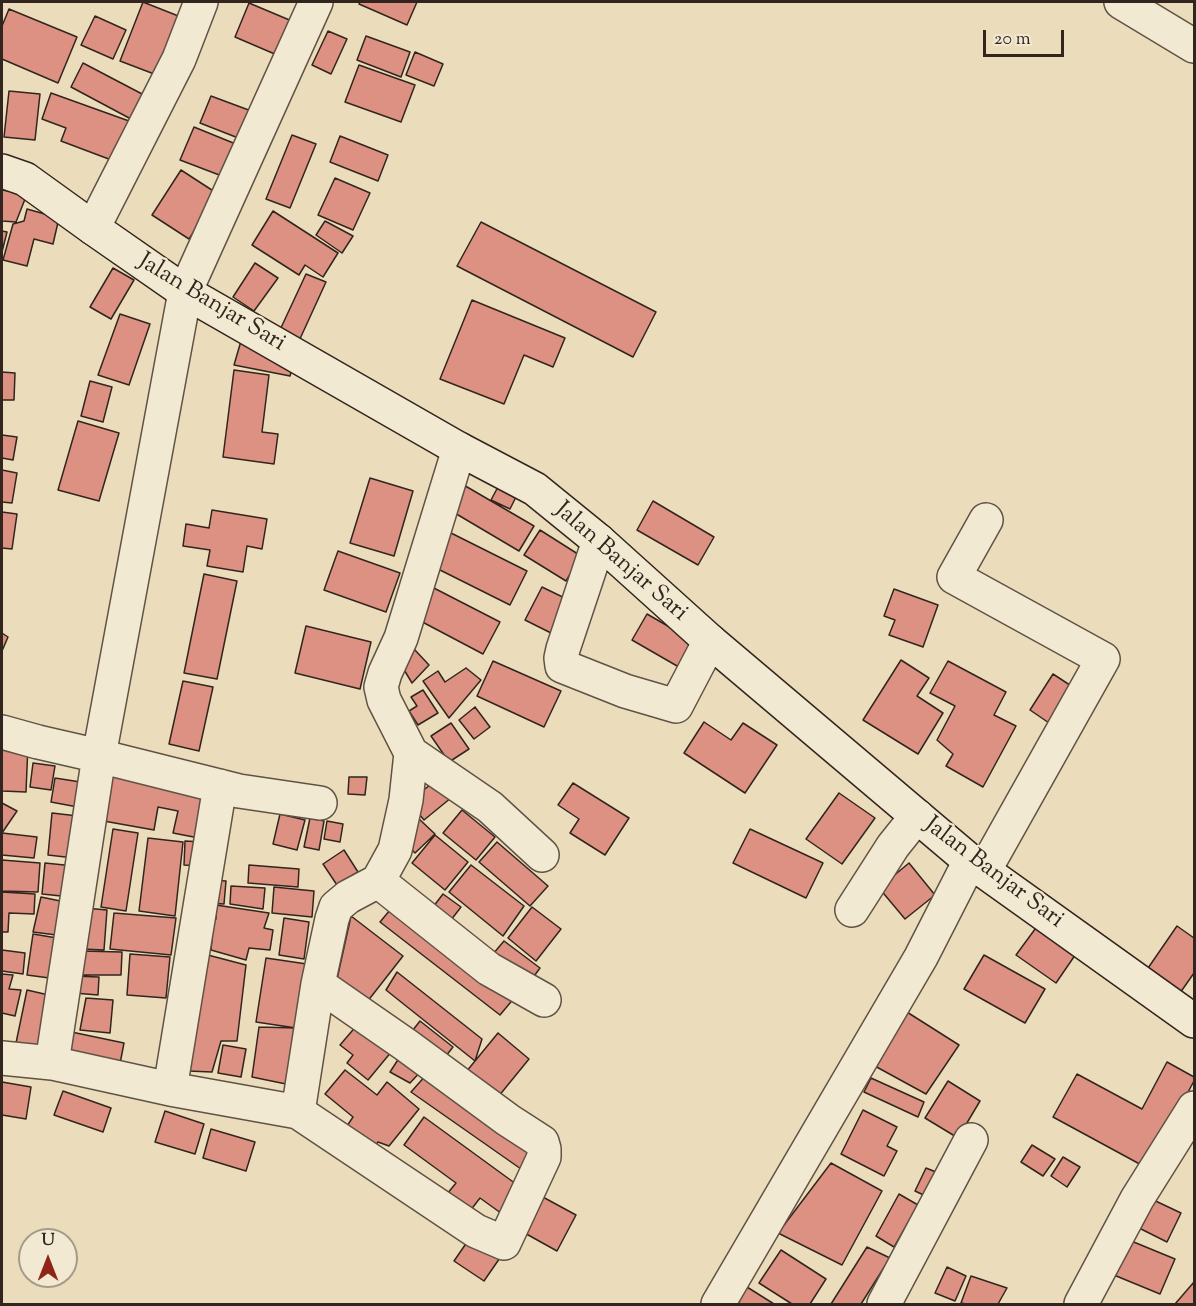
<!DOCTYPE html>
<html>
<head>
<meta charset="utf-8">
<style>
  body { margin:0 }
  #map { position:relative; width:1196px; height:1306px; overflow:hidden; background:#ebddbc; font-family:"Sorts Mill Goudy",serif }
  canvas { display:block }
  .frame { position:absolute; inset:0; border:3px solid #32251d; pointer-events:none }
  .north { position:absolute; left:18px; top:1228px; width:60px; height:60px; box-sizing:border-box; background:#f2e9d3; border:2px solid #a59b8a; border-radius:50%; rotate:0deg; font-size:16px; font-weight:700; line-height:24px; text-align:center; color:#32251d }
  .north::after { content:''; display:block; margin:auto; width:21px; height:27px; background:#8f2418; clip-path:polygon(50% 0,100% 100%,50% 72%,0 100%) }
  .scale { position:absolute; left:983px; top:30px; width:81px; height:27px; box-sizing:border-box; border:3px solid #32251d; border-top:0; padding-left:8px; font-size:18px; line-height:21px; white-space:nowrap; color:#32251d; -webkit-text-stroke:4px #f2e9d3; paint-order:stroke }
</style>
</head>
<body>
<div id="map">
<canvas width="1196" height="1306"></canvas>
<div class="frame"></div>
<div class="north">U</div>
<div class="scale">20 m</div>
</div>
<script>
const context = document.querySelector('canvas').getContext('2d');
context.lineJoin = 'round';
function fillPath(path, color) {
  context.fillStyle = color;
  context.fill(path, 'evenodd');
}
function shape(rows) {
  const path = new Path2D();
  for (const r of rows) {
    path.moveTo(r[0], r[1]);
    for (let i = 2; i < r.length; i += 2) path.lineTo(r[i], r[i + 1]);
  }
  return path;
}
function strokePath(path, color, width, dash) {
  context.strokeStyle = color;
  context.lineWidth = width;
  context.lineCap = dash ? 'butt' : 'round';
  context.setLineDash(dash || []);
  context.stroke(path);
}
function drawText(font, color, halo, rows, align = 'center') {
  context.font = font + ' "Sorts Mill Goudy",serif';
  context.lineWidth = 4.5;
  context.setLineDash([]);
  context.textBaseline = 'middle';
  context.strokeStyle = halo;
  context.fillStyle = color;
  for (const [text, x, y, turn = 0] of rows) {
    context.save();
    context.translate(x, y);
    context.rotate((+turn || 0) * Math.PI / 180);
    context.textAlign = isNaN(turn) ? turn : align;
    if (halo) context.strokeText(text, 0, 0);
    context.fillText(text, 0, 0);
    context.restore();
  }
}
const building = shape([
  [143,2,186,19,162,77,120,61,143,2],
  [360,2,417,2,407,25,359,4,360,2],
  [249,3,299,24,284,58,235,37,249,3],
  [9,9,77,37,58,83,2,59,2,26,9,9],
  [95,16,126,30,113,59,81,45,95,16],
  [328,31,347,39,331,74,312,65,328,31],
  [366,36,410,52,401,77,357,60,366,36],
  [415,52,443,64,434,86,406,75,415,52],
  [83,63,144,95,131,119,71,87,83,63],
  [359,65,415,85,401,122,345,102,359,65],
  [9,91,40,94,35,140,4,137,9,91],
  [51,93,129,121,114,161,61,141,66,128,42,119,51,93],
  [211,96,262,115,251,143,200,123,211,96],
  [194,127,248,149,235,181,180,160,194,127],
  [292,135,316,144,290,208,266,199,292,135],
  [340,136,388,155,378,181,330,162,340,136],
  [181,170,218,194,189,239,152,215,181,170],
  [335,178,370,193,353,230,318,215,335,178],
  [2,190,27,194,16,222,2,221,2,190],
  [27,209,59,218,53,244,34,239,27,266,3,260,13,224,24,221,27,209],
  [273,211,338,253,323,277,305,265,299,275,252,245,273,211],
  [325,221,353,236,342,253,316,235,325,221],
  [481,222,656,312,633,357,457,266,481,222],
  [2,231,7,232,2,252,2,231],
  [255,263,278,278,254,311,233,297,255,263],
  [113,268,134,280,111,319,90,307,113,268],
  [306,274,326,282,299,341,279,332,306,274],
  [472,300,565,338,553,367,524,355,504,404,440,379,472,300],
  [120,314,150,324,129,385,98,375,120,314],
  [241,341,293,365,290,376,234,365,241,341],
  [234,370,269,375,262,432,278,434,274,464,223,457,234,370],
  [2,372,15,373,14,400,2,400,2,372],
  [90,381,112,387,103,422,81,416,90,381],
  [78,421,119,433,99,501,58,490,78,421],
  [2,435,17,437,13,460,2,458,2,435],
  [2,470,17,473,12,503,2,502,2,470],
  [370,478,413,491,394,556,350,543,370,478],
  [462,484,534,526,519,551,448,509,462,484],
  [499,485,518,493,510,509,491,500,499,485],
  [653,501,714,537,698,565,637,530,653,501],
  [212,510,267,519,262,549,247,546,243,572,207,566,210,550,183,546,186,524,209,528,212,510],
  [2,512,17,514,12,549,2,548,2,512],
  [445,530,527,571,510,605,428,564,445,530],
  [540,530,581,556,566,581,524,555,540,530],
  [338,551,400,573,386,612,324,590,338,551],
  [204,574,237,581,217,679,184,673,204,574],
  [428,585,500,622,483,654,411,616,428,585],
  [542,587,577,604,561,638,525,620,542,587],
  [894,589,938,605,923,647,889,635,895,620,884,616,894,589],
  [647,614,699,644,684,670,632,640,647,614],
  [306,626,371,642,360,689,295,673,306,626],
  [2,633,8,637,2,651,2,633],
  [414,649,429,665,412,683,400,663,414,649],
  [901,660,929,678,917,696,943,713,918,754,863,720,901,660],
  [493,661,561,691,544,727,477,696,493,661],
  [948,661,1006,692,994,715,1016,726,983,787,946,766,953,754,937,740,955,706,930,693,948,661],
  [466,668,481,680,449,718,423,681,438,671,445,682,466,668],
  [1053,674,1076,689,1052,725,1030,710,1053,674],
  [183,681,213,687,199,751,169,744,183,681],
  [423,690,438,713,418,725,409,711,417,706,411,697,423,690],
  [475,707,490,727,474,739,459,720,475,707],
  [704,722,731,740,743,723,777,745,745,793,684,753,704,722],
  [451,723,469,749,449,762,431,736,451,723],
  [2,744,28,745,26,792,2,791,2,744],
  [33,763,55,766,51,790,30,787,33,763],
  [108,768,215,789,204,839,173,833,178,811,158,807,154,830,98,820,108,768],
  [442,775,457,793,424,820,409,802,442,775],
  [349,777,367,777,365,795,348,794,349,777],
  [55,778,87,783,83,808,51,802,55,778],
  [573,783,629,818,605,855,570,833,579,819,558,805,573,783],
  [839,793,875,818,842,864,806,839,839,793],
  [2,803,17,811,2,833,2,803],
  [462,810,495,837,476,860,443,833,462,810],
  [52,813,78,816,74,858,48,855,52,813],
  [280,814,305,820,297,850,273,844,280,814],
  [310,818,324,821,319,850,304,847,310,818],
  [418,818,435,834,415,853,399,837,418,818],
  [327,821,343,824,340,842,324,839,327,821],
  [113,829,138,833,126,911,101,907,113,829],
  [750,829,823,863,806,898,733,863,750,829],
  [2,833,37,837,34,858,2,855,2,833],
  [435,835,468,862,445,890,412,863,435,835],
  [148,838,183,842,175,916,139,911,148,838],
  [185,841,203,842,202,866,184,865,185,841],
  [497,842,548,886,530,906,479,862,497,842],
  [344,850,358,872,337,885,323,864,344,850],
  [2,860,40,863,38,892,2,891,2,860],
  [45,863,74,866,71,897,42,894,45,863],
  [909,863,935,895,905,919,879,888,909,863],
  [249,865,299,869,298,887,248,883,249,865],
  [471,865,524,906,503,936,449,892,471,865],
  [212,880,226,881,224,904,210,903,212,880],
  [231,886,265,888,263,909,230,904,231,886],
  [274,887,314,891,312,917,272,913,274,887],
  [2,892,35,894,34,914,9,913,8,932,2,932,2,892],
  [443,894,461,907,451,920,433,907,443,894],
  [41,897,70,903,64,936,33,932,41,897],
  [395,904,515,997,500,1015,380,922,395,904],
  [216,905,269,913,264,928,273,930,270,950,249,948,246,960,211,950,212,939,204,937,208,920,216,919,216,905],
  [532,907,561,929,536,961,508,938,532,907],
  [85,908,107,910,104,950,82,949,85,908],
  [114,913,176,918,171,955,110,949,114,913],
  [351,916,403,956,367,1002,337,979,351,916],
  [284,918,309,922,304,959,279,955,284,918],
  [1041,921,1080,948,1056,983,1016,955,1041,921],
  [1177,926,1194,938,1194,973,1180,993,1146,971,1177,926],
  [33,934,63,939,57,979,27,975,33,934],
  [504,941,540,968,529,983,493,954,504,941],
  [2,950,25,953,23,974,2,971,2,950],
  [80,951,122,952,121,975,80,975,80,951],
  [130,954,170,957,166,998,127,995,130,954],
  [204,954,246,965,237,1041,221,1041,212,1072,188,1071,204,954],
  [984,955,1045,989,1025,1023,964,989,984,955],
  [266,958,307,964,296,1028,256,1022,266,958],
  [397,972,482,1039,475,1061,386,990,397,972],
  [2,974,13,975,9,989,21,990,15,1016,2,1013,2,974],
  [73,976,99,977,98,995,74,993,73,976],
  [27,990,53,996,42,1050,16,1043,27,990],
  [86,998,113,1000,110,1033,80,1030,86,998],
  [899,1007,959,1045,926,1094,862,1059,899,1007],
  [420,1021,453,1047,442,1061,409,1035,420,1021],
  [358,1024,392,1051,368,1080,347,1063,353,1055,340,1045,358,1024],
  [259,1027,296,1028,286,1084,252,1077,259,1027],
  [62,1030,124,1043,119,1069,56,1056,62,1030],
  [498,1033,529,1059,498,1097,466,1072,498,1033],
  [223,1045,246,1049,241,1077,218,1073,223,1045],
  [403,1052,424,1068,410,1083,390,1072,403,1052],
  [1167,1062,1194,1077,1194,1081,1147,1168,1053,1117,1077,1074,1142,1109,1167,1062],
  [345,1070,377,1095,387,1082,419,1109,389,1146,378,1142,371,1151,345,1129,353,1117,325,1094,345,1070],
  [427,1074,533,1149,521,1169,411,1092,427,1074],
  [871,1078,924,1102,918,1117,864,1092,871,1078],
  [948,1081,980,1101,958,1138,925,1118,948,1081],
  [2,1082,31,1087,26,1119,2,1115,2,1082],
  [63,1091,111,1108,103,1132,54,1115,63,1091],
  [863,1110,897,1127,887,1146,897,1151,884,1176,841,1154,863,1110],
  [165,1111,204,1124,195,1154,155,1142,165,1111],
  [424,1117,516,1184,505,1216,480,1198,470,1211,447,1194,456,1183,404,1145,424,1117],
  [211,1129,255,1142,246,1171,203,1158,211,1129],
  [1032,1145,1055,1159,1043,1176,1021,1162,1032,1145],
  [1063,1157,1080,1167,1067,1187,1051,1176,1063,1157],
  [831,1163,882,1191,842,1265,778,1233,831,1163],
  [926,1168,941,1174,930,1198,915,1191,926,1168],
  [899,1194,918,1205,894,1247,876,1236,899,1194],
  [541,1196,576,1215,557,1251,521,1231,541,1196],
  [1145,1196,1181,1213,1167,1242,1131,1224,1145,1196],
  [474,1232,504,1252,484,1281,454,1261,474,1232],
  [1124,1238,1175,1259,1160,1294,1109,1273,1124,1238],
  [867,1247,890,1258,861,1304,831,1304,867,1247],
  [781,1250,826,1279,810,1304,792,1304,759,1283,781,1250],
  [947,1267,966,1276,955,1301,935,1293,947,1267],
  [971,1276,1007,1288,998,1304,966,1304,961,1303,971,1276],
  [1194,1282,1194,1304,1175,1304,1194,1282],
  [747,1287,774,1304,735,1304,747,1287]
]);
const street = shape([
  [1121,2,1194,46],
  [93,228,179,59,201,2],
  [599,541,563,649,561,658,562,666,625,691,676,706,710,641],
  [2,732,38,742,99,756,239,791,320,803],
  [411,753,490,807,542,855],
  [984,871,1103,659,954,577,986,520],
  [378,881,489,969,544,1000],
  [852,910,893,846,917,816],
  [2,1058,52,1063,170,1089,298,1112,476,1231,504,1243,544,1157,544,1149,542,1142,508,1120,406,1045,318,984],
  [52,1063,99,756,185,292,316,2],
  [170,1089,220,786],
  [298,1112,318,984,332,919,336,907,348,897,378,881,395,850,406,800,411,753,384,700,381,687,385,673,401,638,459,449],
  [718,1304,921,957,970,861],
  [884,1304,971,1140],
  [1081,1304,1137,1199,1194,1108]
]);
const secondary = shape([
  [2,171,25,179,93,228,185,292,459,449,535,489,599,541,710,641,970,861,1194,1021]
]);
const streetNames = [
  ["Jalan Banjar Sari",211,304,31],
  ["Jalan Banjar Sari",620,563,41],
  ["Jalan Banjar Sari",993,874,37]
];
fillPath(building, '#dc9182');
strokePath(building, '#32251d', 1.5);
strokePath(street, '#605345', 36);
strokePath(secondary, '#32251d', 36);
strokePath(street, '#f2e9d3', 33);
strokePath(secondary, '#f2e9d3', 33);
drawText('24px', '#32251d', '#f2e9d3', streetNames);
</script>
</body>
</html>
